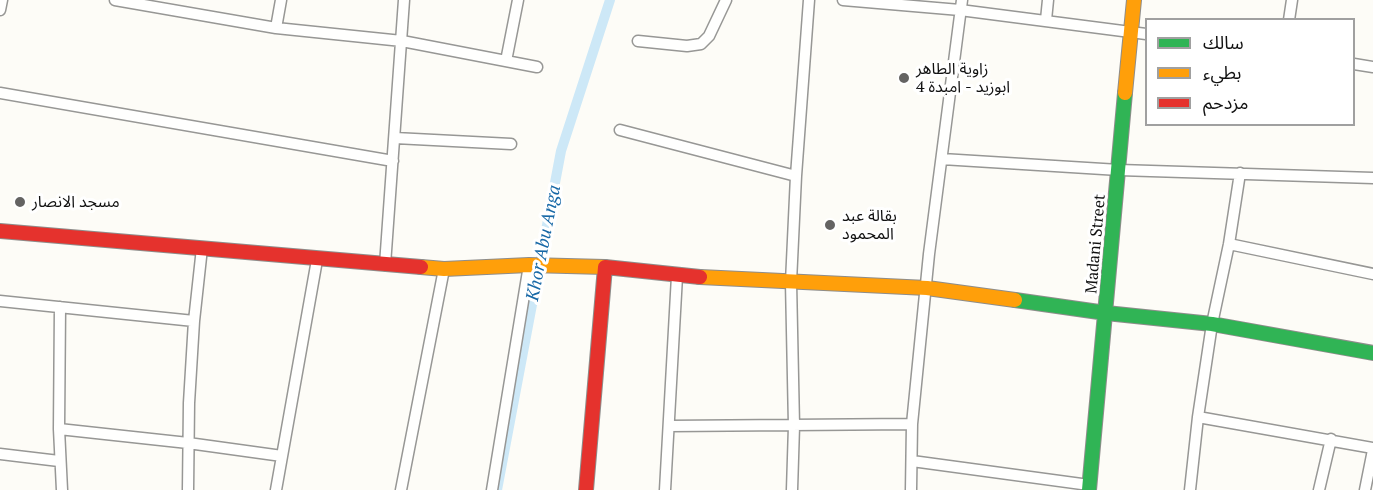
<!DOCTYPE html>
<html>
<head>
<meta charset="utf-8">
<style>
  body { margin:0 }
  #map { position:relative; width:1373px; height:490px; overflow:hidden; background:#fdfcf7; font-family:"PT Serif","Noto Sans Arabic",serif }
  canvas { display:block }
  .legend { position:absolute; left:1145px; top:18px; width:210px; height:108px; box-sizing:border-box; background:#fff; border:2px solid #a0a0a0; margin:0; padding:8px 10px; list-style:none; font-size:18px; color:#111 }
  .legend li { display:flex; align-items:center; gap:12px; height:30px }
  .legend b { width:30px; border:2px solid #a0a0a0 }
</style>
</head>
<body>
<div id="map">
<canvas width="1373" height="490"></canvas>
<ul class="legend">
<li><b style="height:8px;background:#30b455"></b>سالك</li>
<li><b style="height:8px;background:#ff9f0a"></b>بطيء</li>
<li><b style="height:8px;background:#e5322d"></b>مزدحم</li>
</ul>
</div>
<script>
const context = document.querySelector('canvas').getContext('2d');
context.lineJoin = 'round';
function shape(rows) {
  const path = new Path2D();
  for (const r of rows) {
    path.moveTo(r[0], r[1]);
    for (let i = 2; i < r.length; i += 2) path.lineTo(r[i], r[i + 1]);
  }
  return path;
}
function strokePath(path, color, width, dash) {
  context.strokeStyle = color;
  context.lineWidth = width;
  context.lineCap = dash ? 'butt' : 'round';
  context.setLineDash(dash || []);
  context.stroke(path);
}
function drawText(font, color, halo, rows, align = 'center') {
  context.font = font + ' "PT Serif","Noto Sans Arabic",serif';
  context.lineWidth = 6;
  context.setLineDash([]);
  context.textBaseline = 'middle';
  context.strokeStyle = halo;
  context.fillStyle = color;
  for (const [text, x, y, turn = 0] of rows) {
    context.save();
    context.translate(x, y);
    context.rotate((+turn || 0) * Math.PI / 180);
    context.textAlign = isNaN(turn) ? turn : align;
    if (halo) context.strokeText(text, 0, 0);
    context.fillText(text, 0, 0);
    context.restore();
  }
}
const canal = shape([
  [497,490,561,151,610,0]
]);
const street = shape([
  [115,0,276,28,402,41,537,67],
  [843,0,960,10,1146,34],
  [0,10,2,0],
  [1046,20,1048,0],
  [1289,20,1292,0],
  [276,28,281,0],
  [638,41,687,46,701,44,709,36,726,0],
  [506,61,518,0],
  [1354,64,1373,67],
  [0,93,393,161],
  [620,130,796,176],
  [395,138,511,144],
  [942,159,1119,170,1373,178],
  [1229,244,1373,274],
  [385,265,404,0],
  [0,301,194,321],
  [60,307,59,429,62,490],
  [1198,417,1373,448],
  [669,426,912,424],
  [59,429,188,443,282,456],
  [0,454,59,461],
  [912,461,1089,485],
  [188,490,189,403,194,321,202,248],
  [276,490,317,260],
  [401,490,444,269],
  [492,490,529,265],
  [665,490,677,276],
  [792,490,794,426,791,282,796,176,809,0],
  [911,490,912,424,929,254,962,0],
  [1190,490,1198,417,1212,324,1229,244,1240,173],
  [1319,490,1331,439],
  [1365,490,1373,450]
]);
const fast = shape([
  [1015,300,1106,313,1212,324,1373,353],
  [1089,490,1125,93]
]);
const slow = shape([
  [1125,93,1134,0],
  [421,267,444,269,529,265,605,267],
  [700,277,927,288,1015,300]
]);
const jam = shape([
  [0,231,421,267],
  [586,490,605,267,700,277]
]);
const markers = [
  [904,78,6,"#646362"],
  [20,202,6,"#646362"],
  [830,225,6,"#646362"]
];
const poiNames = [
  ["زاوية الطاهر",916,69],
  ["ابوزيد - امبدة 4",916,87],
  ["مسجد الانصار",32,202],
  ["بقالة عبد",842,216],
  ["المحمود",842,234]
];
const streetNames = [
  ["Madani Street",1096,244,-85]
];
const waterNames = [
  ["Khor Abu Anga",544,243,-79]
];
strokePath(canal, '#cde8f7', 10);
strokePath(street, '#979795', 13);
strokePath(fast, '#8e8d8b', 16);
strokePath(slow, '#8e8d8b', 16);
strokePath(jam, '#8e8d8b', 16);
strokePath(street, '#fffffe', 10);
strokePath(fast, '#30b455', 14);
strokePath(slow, '#ff9f0a', 14);
strokePath(jam, '#e5322d', 14);
for (const [x, y, r, color] of markers) {
  const dot = new Path2D();
  dot.arc(x, y, r, 0, 2 * Math.PI);
  context.fillStyle = color;
  context.fill(dot);
  strokePath(dot, '#fff', 2);
}
drawText('16px', '#111', '#fff', poiNames, 'left');
drawText('16px', '#111', '#fff', streetNames);
drawText('italic 18px', '#1768a6', '#fff', waterNames);
</script>
</body>
</html>
